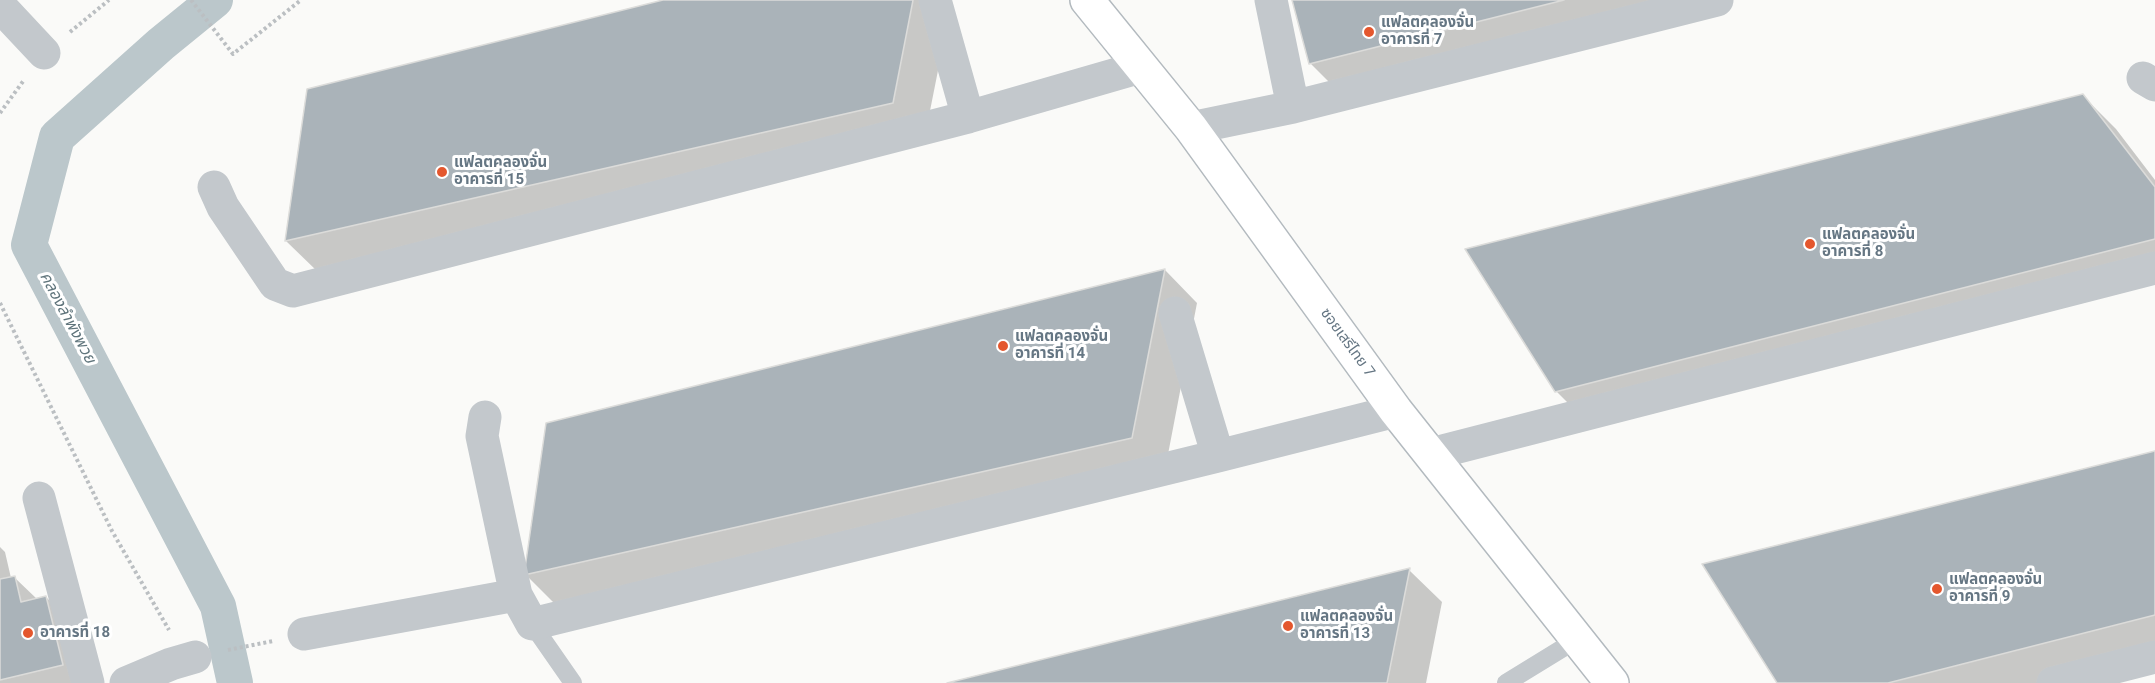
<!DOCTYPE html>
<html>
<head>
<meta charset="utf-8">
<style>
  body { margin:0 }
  canvas { display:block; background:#fafaf8 }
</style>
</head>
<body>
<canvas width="2155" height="683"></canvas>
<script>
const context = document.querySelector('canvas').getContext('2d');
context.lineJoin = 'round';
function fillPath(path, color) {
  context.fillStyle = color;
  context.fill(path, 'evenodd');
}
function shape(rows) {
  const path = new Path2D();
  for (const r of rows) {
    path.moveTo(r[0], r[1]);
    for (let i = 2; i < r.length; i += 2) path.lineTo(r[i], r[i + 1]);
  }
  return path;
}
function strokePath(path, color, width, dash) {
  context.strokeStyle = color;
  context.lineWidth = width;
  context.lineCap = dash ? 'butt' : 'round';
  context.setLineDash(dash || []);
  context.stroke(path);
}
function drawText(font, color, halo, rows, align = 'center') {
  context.font = font + ' Roboto,"Noto Sans Thai",sans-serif';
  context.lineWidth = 6;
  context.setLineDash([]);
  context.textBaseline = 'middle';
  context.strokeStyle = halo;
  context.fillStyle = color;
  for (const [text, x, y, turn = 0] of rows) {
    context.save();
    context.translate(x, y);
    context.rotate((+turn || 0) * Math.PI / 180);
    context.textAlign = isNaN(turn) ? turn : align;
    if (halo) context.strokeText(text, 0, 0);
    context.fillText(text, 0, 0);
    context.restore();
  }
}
const shadow = shape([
  [669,0,952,0,925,136,319,273,286,241],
  [1294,0,1727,0,1343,96,1310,63],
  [2083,96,2116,129,2155,180,2155,280,1589,424,1556,391],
  [1165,270,1197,303,1165,470,559,608,526,575],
  [2155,452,2155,656,2049,683,1779,683],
  [0,547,5,552,11,578,15,578,37,599,46,597,79,630,91,683,0,683],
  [1409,570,1442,602,1426,683,953,683]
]);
const canal = shape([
  [215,0,161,44,57,137,29,245,218,606,235,683]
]);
const building = shape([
  [663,0,913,0,893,103,285,241,307,89,663,0],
  [1292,0,1564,0,1309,64,1292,0],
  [2083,94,2155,187,2155,239,1555,392,1465,249,2083,94],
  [1165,269,1132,438,524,575,546,423,1165,269],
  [2155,451,2155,615,1888,683,1777,683,1702,564,2155,451],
  [1410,568,1387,683,947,683,1410,568],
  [15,576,21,602,46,596,63,665,0,680,0,579,15,576]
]);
const path = shape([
  [191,0,233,54,301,0],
  [70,32,109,0],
  [0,113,24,80],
  [0,303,112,531,169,630],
  [228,650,273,641]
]);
const lane = shape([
  [532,624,573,683],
  [1506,683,1576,640]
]);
const street = shape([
  [935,0,968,117],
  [1271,0,1293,107],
  [0,6,44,53],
  [2143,78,2155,85],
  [1191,128,1293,107,1717,0],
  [214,187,223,207,275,284,293,291,968,117,1141,67],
  [1175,313,1218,456],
  [485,417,482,436,516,595,532,624,1218,456,1396,411],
  [1431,454,2155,268],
  [39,498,88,683],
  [304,634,516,595],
  [126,683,171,664,195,657],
  [2053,683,2155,657]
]);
const secondary = shape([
  [1087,0,1191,128,1396,411,1612,683]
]);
const markers = [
  [1369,32,6,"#e4572e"],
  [442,172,6,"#e4572e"],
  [1810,244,6,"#e4572e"],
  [1003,346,6,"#e4572e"],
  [1937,589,6,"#e4572e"],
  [1288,626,6,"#e4572e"],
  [28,633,6,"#e4572e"]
];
const poiNames = [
  ["แฟลตคลองจั่น",1381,23],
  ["อาคารที่ 7",1381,40],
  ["แฟลตคลองจั่น",454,163],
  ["อาคารที่ 15",454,180],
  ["แฟลตคลองจั่น",1822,235],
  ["อาคารที่ 8",1822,252],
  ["แฟลตคลองจั่น",1015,337],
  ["อาคารที่ 14",1015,354],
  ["แฟลตคลองจั่น",1949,580],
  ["อาคารที่ 9",1949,597],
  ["แฟลตคลองจั่น",1300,617],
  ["อาคารที่ 13",1300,634],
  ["อาคารที่ 18",40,633]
];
const streetNames = [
  ["ซอยเสรีไทย 7",1347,343,54]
];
const waterNames = [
  ["คลองลำพังพวย",67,318,62]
];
fillPath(shadow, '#0003');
strokePath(canal, '#bbc7cb', 36);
fillPath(building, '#aab3b9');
strokePath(building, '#dcdcda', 1.5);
strokePath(secondary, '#b3babf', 36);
strokePath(path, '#bbbfc2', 4, [3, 3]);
strokePath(lane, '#c3c8cc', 18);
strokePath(street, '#c3c8cc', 33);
strokePath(secondary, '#fff', 33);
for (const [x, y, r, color] of markers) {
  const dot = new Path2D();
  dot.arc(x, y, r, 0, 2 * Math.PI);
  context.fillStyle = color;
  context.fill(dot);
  strokePath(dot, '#fff', 2);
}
drawText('bold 15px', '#657683', '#fff', poiNames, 'left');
drawText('15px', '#657683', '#fff', streetNames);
drawText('italic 16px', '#60757c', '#fff', waterNames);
</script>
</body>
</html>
